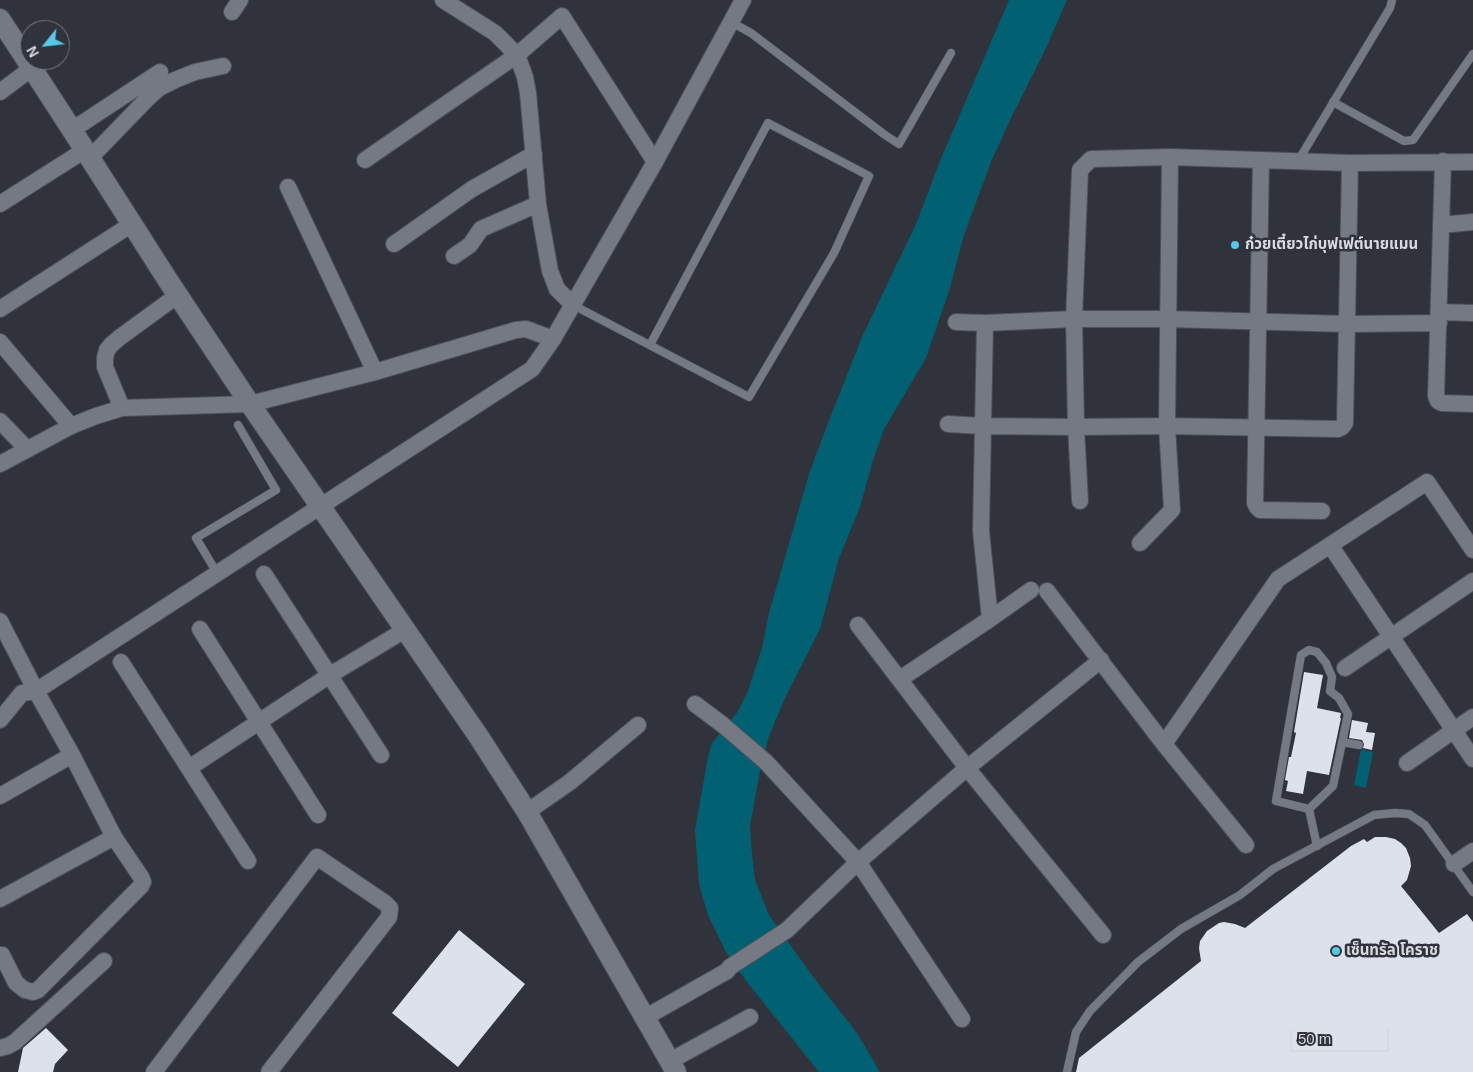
<!DOCTYPE html>
<html>
<head>
<meta charset="utf-8">
<style>
  body { margin:0 }
  #map { position:relative; width:1473px; height:1072px; overflow:hidden; background:#30333c; font-family:Arial,sans-serif }
  canvas { display:block }
  .north { position:absolute; left:20px; top:20px; width:50px; height:50px; box-sizing:border-box; background:#30333c; border:1px solid #73767d; border-radius:50%; rotate:241deg; font-size:14px; font-weight:700; line-height:20px; text-align:center; color:#d8dadf }
  .north::after { content:''; display:block; margin:auto; width:18px; height:22px; background:#5ac8e5; clip-path:polygon(50% 0,100% 100%,50% 72%,0 100%) }
  .scale { position:absolute; left:1290px; top:1030px; width:99px; height:22px; box-sizing:border-box; border:2px solid #d8dadf; border-top:0; padding-left:6px; font-size:15px; line-height:18px; white-space:nowrap; color:#d8dadf; -webkit-text-stroke:4px #30333c; paint-order:stroke }
</style>
</head>
<body>
<div id="map">
<canvas width="1473" height="1072"></canvas>
<div class="north">N</div>
<div class="scale">50 m</div>
</div>
<script>
const context = document.querySelector('canvas').getContext('2d');
context.lineJoin = 'round';
function fillPath(path, color) {
  context.fillStyle = color;
  context.fill(path, 'evenodd');
}
function shape(rows) {
  const path = new Path2D();
  for (const r of rows) {
    path.moveTo(r[0], r[1]);
    for (let i = 2; i < r.length; i += 2) path.lineTo(r[i], r[i + 1]);
  }
  return path;
}
function strokePath(path, color, width, dash) {
  context.strokeStyle = color;
  context.lineWidth = width;
  context.lineCap = dash ? 'butt' : 'round';
  context.setLineDash(dash || []);
  context.stroke(path);
}
function drawText(font, color, halo, rows, align = 'center') {
  context.font = font + ' Arial,"Noto Sans Thai",sans-serif';
  context.lineWidth = 5;
  context.setLineDash([]);
  context.textBaseline = 'middle';
  context.strokeStyle = halo;
  context.fillStyle = color;
  for (const [text, x, y, turn = 0] of rows) {
    context.save();
    context.translate(x, y);
    context.rotate((+turn || 0) * Math.PI / 180);
    context.textAlign = isNaN(turn) ? turn : align;
    if (halo) context.strokeText(text, 0, 0);
    context.fillText(text, 0, 0);
    context.restore();
  }
}
const water = shape([
  [1009,0,1067,0,1045,50,1010,120,991,162,964,235,949,291,926,358,884,429,873,460,860,507,839,558,820,629,785,698,769,736,760,771,750,826,752,855,755,880,769,915,811,974,857,1033,880,1072,819,1072,747,982,727,954,708,915,699,884,695,830,708,757,712,743,737,713,748,691,762,648,769,613,809,474,828,423,862,337,916,224,940,161],
  [1361,749,1373,752,1366,788,1354,785]
]);
const building = shape([
  [1304,672,1323,675,1317,708,1341,713,1340,718,1341,718,1329,775,1307,771,1303,794,1286,791,1288,781,1285,780,1289,757,1291,757,1296,733,1294,732],
  [1352,720,1368,723,1366,732,1375,733,1372,750,1363,748,1364,744,1362,740,1349,738],
  [1375,837,1386,837,1395,839,1401,843,1406,848,1410,858,1411,866,1407,880,1401,886,1439,933,1467,914,1473,922,1473,1072,1076,1072,1079,1058,1201,961,1199,948,1200,941,1207,931,1219,923,1224,922,1235,924,1245,928,1351,846,1364,839,1367,842],
  [459,930,525,984,458,1067,392,1013],
  [46,1028,68,1050,55,1064,53,1072,18,1072,23,1048]
]);
const service = shape([
  [731,22,751,33,885,135,899,144,951,53],
  [1333,102,1404,141,1413,140,1473,54],
  [1298,161,1390,8,1392,0],
  [573,305,749,397,834,253,869,176,768,123,650,345],
  [217,573,196,538,276,490,238,425],
  [1342,742,1359,745],
  [1309,809,1333,786,1348,714,1339,698,1330,691,1332,677,1326,663,1317,652,1309,650,1301,655,1276,801,1309,809,1317,846],
  [1067,1072,1076,1032,1090,1011,1138,962,1181,929,1240,895,1273,869,1374,815,1395,813,1409,814,1425,825,1473,892]
]);
const minor = shape([
  [443,0,495,33,517,55,525,77,528,93,538,204,550,271,557,289,573,305],
  [232,12,240,0],
  [0,92,32,68],
  [72,130,160,72],
  [90,158,148,98,159,88,175,80,195,72,223,66],
  [365,160,517,55,562,16,655,162],
  [1261,160,1255,503,1257,507,1260,510,1322,511],
  [1443,161,1436,396,1438,401,1442,403,1473,404],
  [288,187,375,372],
  [0,204,85,150],
  [1441,225,1473,222],
  [394,244,472,189,534,154],
  [454,256,470,245,481,229,538,204],
  [0,309,132,224],
  [1439,312,1473,313],
  [956,322,985,323,1074,319,1168,319,1347,324,1439,323],
  [985,323,981,531,990,619],
  [0,342,71,426],
  [122,408,250,404,375,372,516,330,526,329,553,339],
  [0,421,27,449],
  [948,424,983,426,1076,427,1167,426,1338,429,1342,427,1345,423,1350,163],
  [0,464,71,426,96,416,122,408,105,367,105,358,107,350,111,345,119,338,178,295],
  [1080,501,1076,427,1074,319,1080,170,1091,159,1170,157,1350,163,1473,162],
  [1140,543,1172,510,1167,426,1170,157],
  [1330,545,1473,759],
  [264,574,381,755],
  [1047,591,1164,744,1246,845],
  [0,621,36,691,72,755,114,837,141,877,143,882,141,886,38,990,33,992,25,990,16,983,2,955,0,955],
  [858,625,967,768,1103,935],
  [200,629,318,815],
  [121,662,248,861],
  [1345,668,1473,581],
  [900,679,990,619,1031,590],
  [695,704,723,725,766,762,858,862,962,1019],
  [0,720,22,693,36,691,532,369,553,339,655,162,743,0],
  [1164,744,1278,579,1427,482,1473,550],
  [1407,763,1473,717],
  [189,768,330,675,405,630],
  [0,796,72,755],
  [527,812,570,782,638,725],
  [1454,864,1473,851],
  [0,899,114,837],
  [646,1017,727,971,730,967,787,930,858,862,967,768,1101,660],
  [0,1048,8,1046,15,1042,104,961],
  [670,1061,750,1017],
  [154,1072,317,857,385,903,390,908,389,917,269,1072]
]);
const tertiary = shape([
  [0,19,72,130,169,282,250,404,479,737,527,812,676,1072]
]);
const markers = [
  [1235,245,5,"#5ac8e5"],
  [1336,951,5,"#5ac8e5"]
];
const poiNames = [
  ["ก๋วยเตี๋ยวไก่บุฟเฟต์นายแมน",1245,245],
  ["เซ็นทรัล โคราช",1346,951]
];
fillPath(water, '#026073');
fillPath(building, '#dde1ec');
strokePath(service, '#4e5057', 9);
strokePath(minor, '#4e5057', 18);
strokePath(tertiary, '#4e5057', 22);
strokePath(service, '#757983', 8);
strokePath(minor, '#757983', 16);
strokePath(tertiary, '#757983', 20);
for (const [x, y, r, color] of markers) {
  const dot = new Path2D();
  dot.arc(x, y, r, 0, 2 * Math.PI);
  context.fillStyle = color;
  context.fill(dot);
  strokePath(dot, '#30333c', 2);
}
drawText('bold 15px', '#d8dadf', '#30333c', poiNames, 'left');
</script>
</body>
</html>
